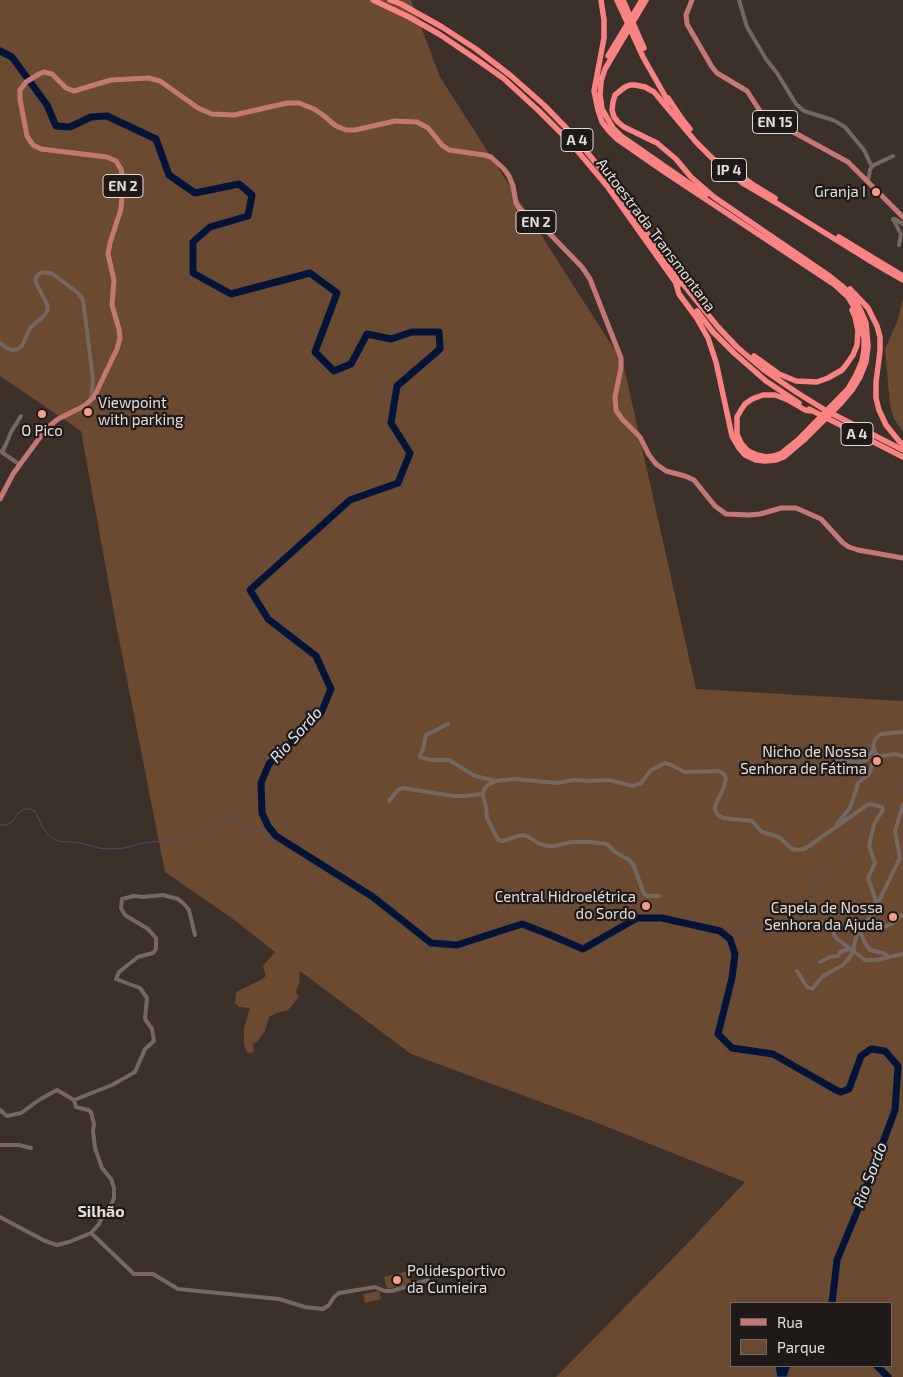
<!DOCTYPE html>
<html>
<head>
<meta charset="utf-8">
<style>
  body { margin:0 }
  #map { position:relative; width:903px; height:1377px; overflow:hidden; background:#3b3129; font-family:"Exo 2",sans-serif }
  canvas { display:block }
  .legend { position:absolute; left:730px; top:1302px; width:162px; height:65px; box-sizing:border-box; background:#1f1a17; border:1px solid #6d6864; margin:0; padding:6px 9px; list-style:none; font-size:15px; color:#e3ddd8 }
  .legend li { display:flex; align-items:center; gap:10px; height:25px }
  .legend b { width:25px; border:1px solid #6d6864 }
</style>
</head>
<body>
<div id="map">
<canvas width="903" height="1377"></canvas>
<ul class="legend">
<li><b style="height:6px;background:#c47874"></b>Rua</li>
<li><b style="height:14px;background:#6a4a31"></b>Parque</li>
</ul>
</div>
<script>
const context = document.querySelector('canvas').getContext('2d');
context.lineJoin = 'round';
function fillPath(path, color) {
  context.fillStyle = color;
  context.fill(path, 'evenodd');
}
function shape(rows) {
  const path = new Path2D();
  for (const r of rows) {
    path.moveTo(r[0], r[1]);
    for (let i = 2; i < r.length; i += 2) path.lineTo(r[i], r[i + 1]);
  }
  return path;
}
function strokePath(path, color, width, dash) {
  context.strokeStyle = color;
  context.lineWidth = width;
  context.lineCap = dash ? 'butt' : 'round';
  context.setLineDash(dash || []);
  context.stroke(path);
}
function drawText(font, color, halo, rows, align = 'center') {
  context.font = font + ' "Exo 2",sans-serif';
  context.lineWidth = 4.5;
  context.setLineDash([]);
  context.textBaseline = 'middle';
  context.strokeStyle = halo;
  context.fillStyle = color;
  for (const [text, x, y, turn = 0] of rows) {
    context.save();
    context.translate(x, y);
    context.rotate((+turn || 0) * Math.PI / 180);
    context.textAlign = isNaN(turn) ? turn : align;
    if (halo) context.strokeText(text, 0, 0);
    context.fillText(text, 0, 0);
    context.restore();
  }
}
const green = shape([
  [0,0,411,0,440,77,623,363,696,689,903,701,903,1377,556,1377,686,1245,745,1182,595,1122,411,1054,300,971,299,984,296,992,299,997,288,1010,277,1013,269,1017,265,1031,257,1042,253,1044,254,1052,247,1053,244,1045,244,1028,250,1008,239,1007,235,1003,236,992,261,980,266,976,263,966,275,952,233,919,165,872,116,624,81,431,0,376],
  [732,1303,892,1303,892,1366,732,1366],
  [903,299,903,432,894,419,890,406,885,349,897,322],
  [408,1271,411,1283,387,1289,384,1277],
  [379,1291,381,1299,365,1303,363,1294]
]);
const water = shape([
  [775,1366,793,1366,790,1368,787,1377,777,1377,775,1366]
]);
const stream = shape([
  [883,808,903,783],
  [0,825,6,825,13,821,18,813,24,809,30,809,35,811,43,828,51,837,58,841,81,843,98,848,111,849,125,848,138,844,197,836,222,820,228,819,253,829,268,826],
  [730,939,739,931,753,928,767,916,774,913,798,910,805,906,809,901,810,893,819,877,837,868,848,853,868,815,880,811]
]);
const river = shape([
  [0,51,12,57,47,105,56,126,70,127,91,117,107,116,156,139,169,175,195,193,239,184,252,195,248,216,210,227,193,242,193,273,231,294,310,273,337,293,315,352,334,371,351,364,367,334,391,339,412,332,439,332,440,349,397,386,391,423,410,453,398,483,350,500,250,590,268,619,316,656,331,689,321,713,269,764,261,783,262,813,268,826,276,836,373,897,431,943,457,945,522,924,548,934,583,949,637,918,662,918,720,931,730,939,735,954,732,978,718,1034,732,1048,773,1054,836,1090,841,1092,849,1089,861,1056,871,1049,885,1051,898,1066,895,1110,861,1202,837,1260,832,1303],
  [877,1366,888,1377]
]);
const minor = shape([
  [739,0,747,27,766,59,777,73,796,104,804,111,833,120,845,127,864,150,872,167],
  [868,181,870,170,872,166,893,156],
  [899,245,901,234,893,219,895,219,903,224],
  [0,343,7,348,13,350,18,349,22,346,30,328,44,316,48,310,47,304,36,283,36,277,40,273,45,272,53,274,78,293,83,300,93,379,91,400],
  [0,451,19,464],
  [2,452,7,442,11,432,21,416],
  [448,724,426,735,423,749,420,755,420,757,431,760,449,760,475,776,496,781],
  [903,732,881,734,875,739,873,746,876,754,880,756,896,754,903,756],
  [816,767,824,766,839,761,862,762,866,760,874,749],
  [389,801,398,790,402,788,454,796,464,796,482,794],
  [837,824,850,808,858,783,869,774,876,754],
  [659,896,648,896,644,894,633,864,629,860,615,852,607,844,590,842,571,842,555,846,548,846,540,844,527,836,522,835,503,841,498,840,487,818,486,807,483,796,484,789,488,785,496,781,514,779,557,783,573,780,590,781,608,780,633,786,641,783,651,770,665,763,671,765,685,772,719,771,724,774,726,778,724,787,715,806,715,810,718,815,723,818,752,821,762,832,779,837,792,849,797,850,804,849,809,846,867,805,871,804,882,807,883,810,874,824,869,846,875,863,868,878,875,898,876,909],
  [823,923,832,930,836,938,865,960,876,960,903,954],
  [864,926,880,927,887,926,893,923,900,916,903,915],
  [860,931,865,943,870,950,883,953,888,956],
  [820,962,830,957,838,956,840,952,849,949],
  [797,971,807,987,812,989,823,976,843,965,850,957,853,951,856,936,872,915,900,858,895,831,903,805],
  [0,1110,7,1116,21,1113,39,1100,57,1090,74,1100,112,1085,135,1072,145,1049,154,1041,152,1029,145,1019,147,998,140,988,116,979,119,972,138,957,153,953,156,949,156,938,148,929,125,915,121,908,122,899,134,896,143,897,163,895,178,899,185,905,189,910,195,935],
  [0,1145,19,1145,31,1148],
  [92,1210,101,1220],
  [0,1217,45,1241,57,1245,69,1242,91,1233,99,1224,101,1219,108,1213,114,1198,114,1188,111,1179,102,1168,95,1148,93,1131,94,1124,91,1112,88,1110,76,1107,74,1100],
  [91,1233,134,1274,153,1274,178,1289,279,1299,305,1307,323,1309,329,1305,334,1297,339,1293,375,1287,385,1291,392,1291,428,1280]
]);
const major = shape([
  [692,0,686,15,687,24,712,67,717,73,747,91,760,111,764,116,848,162,903,217],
  [0,499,13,474,46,429,58,419,84,406,94,397,117,349,120,338,119,329,112,305,114,280,108,254,110,243,121,209,123,180,121,169,116,161,107,157,41,149,33,145,27,136,20,99,20,90,26,82,39,74,44,72,52,74,66,88,74,91,111,80,149,78,160,81,198,108,212,114,234,115,287,103,299,103,314,109,323,115,336,126,346,130,355,130,395,121,417,122,428,128,442,145,449,150,484,155,491,157,504,169,509,176,513,186,516,203,520,209,545,229,582,267,590,279,621,358,621,368,615,397,616,410,622,419,640,437,649,455,656,464,666,471,685,476,694,480,715,506,726,514,749,515,760,514,781,508,796,508,821,519,843,543,849,547,858,550,903,558]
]);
const highway = shape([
  [373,0,409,17,439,34,473,57,503,78,539,111,569,141,607,186,678,286],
  [390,0,401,4,442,27,476,49,510,75,544,105,575,137,611,182,683,284,718,327,737,347,764,370,796,392,825,410,903,450],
  [601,0,604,20,604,38,594,91,598,110,602,122,609,131,617,139,663,171,835,285,848,297,859,315,864,338,864,350,862,361,856,375,848,389,798,440,782,453,774,456,766,457,757,455,748,451,741,443,737,434,737,417,741,410,745,404,752,399,763,395,775,395,788,400,805,410,811,411],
  [617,0,643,57,669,103],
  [623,0,644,48],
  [646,0,605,69,601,81,600,95,602,109,613,128,621,136,706,195],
  [608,56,642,0],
  [668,98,682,119,690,129],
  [729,167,752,184,775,198],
  [775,202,867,259,903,280],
  [839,237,903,276],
  [676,284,679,294,696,317,708,338,716,362,732,436,739,448,745,455,756,460,765,461,776,460,784,457,804,440,841,403,852,390,860,377,866,362,868,346,866,323,861,311,853,297,843,287,828,275,714,197,691,177,676,159,657,143,624,127,618,122,614,117,612,110,613,102,615,95,625,87,630,85,635,85,645,87,654,92,696,142,712,158,744,184,778,204],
  [850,289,868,308,877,326,880,337,880,351,876,382,876,398,879,410,886,425,899,441,903,444],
  [697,311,713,332,734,353,766,381,799,403],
  [754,356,779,374,796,381,817,382,828,378,842,370,846,365,853,355,857,345,858,331,855,317,852,310],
  [809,409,903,457]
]);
const markers = [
  [876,192,5,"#f49e88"],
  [88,412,5,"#f49e88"],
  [42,414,5,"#f49e88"],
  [877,761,5,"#f49e88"],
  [646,906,5,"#f49e88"],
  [893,917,5,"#f49e88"],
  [397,1280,5,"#f49e88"]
];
const shields = [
  [775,122,45],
  [577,140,32],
  [729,170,35],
  [123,186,40],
  [536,222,40],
  [857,434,32]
];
const shieldNames = [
  ["EN 15",775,122],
  ["A 4",577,140],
  ["IP 4",729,170],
  ["EN 2",123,186],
  ["EN 2",536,222],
  ["A 4",857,434]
];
const poiNames = [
  ["Granja I",866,192],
  ["Viewpoint",98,403,"left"],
  ["with parking",98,420,"left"],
  ["O Pico",42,431,"center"],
  ["Nicho de Nossa",867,752],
  ["Senhora de Fátima",867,769],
  ["Central Hidroelétrica",636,897],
  ["do Sordo",636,914],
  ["Capela de Nossa",883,908],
  ["Senhora da Ajuda",883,925],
  ["Polidesportivo",407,1271,"left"],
  ["da Cumieira",407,1288,"left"]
];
const streetNames = [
  ["Autoestrada Transmontana",656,235,53]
];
const waterNames = [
  ["Rio Sordo",296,735,-48],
  ["Rio Sordo",870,1175,-69]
];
const neighbourhoodNames = [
  ["Silhão",101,1212]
];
fillPath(green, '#6a4a31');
fillPath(water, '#031438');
strokePath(water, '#465068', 1);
strokePath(stream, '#465068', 1);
strokePath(river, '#031438', 7);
strokePath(minor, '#746860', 4);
strokePath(major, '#c47874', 5);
strokePath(highway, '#f98282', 5.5);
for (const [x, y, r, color] of markers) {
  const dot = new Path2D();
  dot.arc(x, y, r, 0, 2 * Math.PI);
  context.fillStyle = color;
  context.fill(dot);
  strokePath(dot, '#1f1a17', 2);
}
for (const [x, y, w] of shields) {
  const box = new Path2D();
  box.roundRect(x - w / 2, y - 11.5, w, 23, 4);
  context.fillStyle = '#1f1a17';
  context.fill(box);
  strokePath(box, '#e3ddd8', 1);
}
drawText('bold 14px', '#e3ddd8', null, shieldNames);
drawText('15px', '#e3ddd8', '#1f1a17', poiNames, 'right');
drawText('15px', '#e3ddd8', '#1f1a17', streetNames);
drawText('italic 16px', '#dce4f2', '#1f1a17', waterNames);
drawText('bold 16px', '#e3ddd8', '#1f1a17', neighbourhoodNames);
</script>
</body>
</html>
